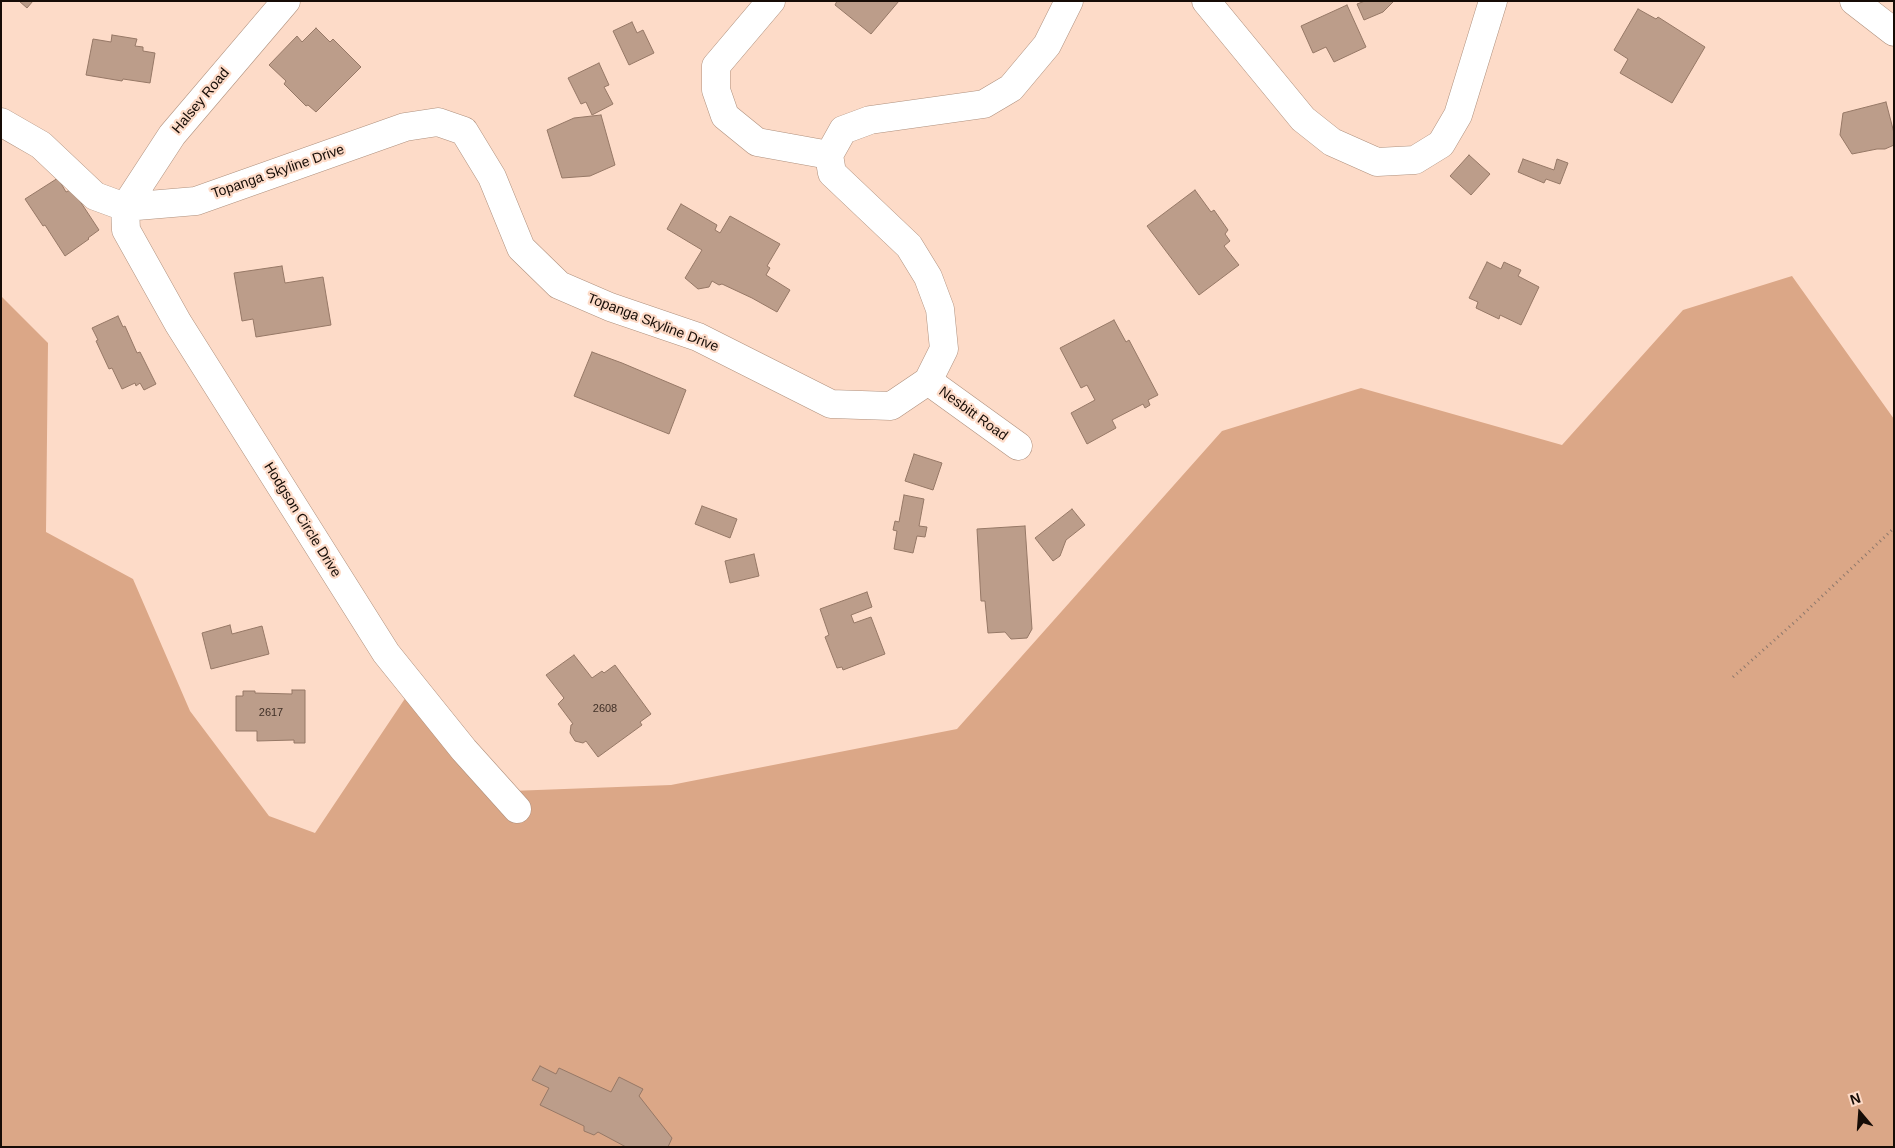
<!DOCTYPE html>
<html>
<head>
<meta charset="utf-8">
<style>
  body { margin:0 }
  #map { position:relative; width:1895px; height:1148px; overflow:hidden; background:#fddbc8; font-family:Helvetica,sans-serif }
  canvas { display:block }
  .frame { position:absolute; inset:0; border:2px solid #160c06; pointer-events:none }
  .north { position:absolute; left:1835px; top:1088px; width:50px; height:50px; -webkit-text-stroke:4px #fddbc8; paint-order:stroke; rotate:342deg; font-size:14px; font-weight:700; line-height:20px; text-align:center; color:#160c06 }
  .north::after { content:''; display:block; margin:auto; width:18px; height:22px; background:#160c06; clip-path:polygon(50% 0,100% 100%,50% 72%,0 100%) }
</style>
</head>
<body>
<div id="map">
<canvas width="1895" height="1148"></canvas>
<div class="frame"></div>
<div class="north">N</div>
</div>
<script>
const context = document.querySelector('canvas').getContext('2d');
context.lineJoin = 'round';
function fillPath(path, color) {
  context.fillStyle = color;
  context.fill(path, 'evenodd');
}
function shape(rows) {
  const path = new Path2D();
  for (const r of rows) {
    path.moveTo(r[0], r[1]);
    for (let i = 2; i < r.length; i += 2) path.lineTo(r[i], r[i + 1]);
  }
  return path;
}
function strokePath(path, color, width, dash) {
  context.strokeStyle = color;
  context.lineWidth = width;
  context.lineCap = dash ? 'butt' : 'round';
  context.setLineDash(dash || []);
  context.stroke(path);
}
function drawText(font, color, halo, rows, align = 'center') {
  context.font = font + ' Helvetica,sans-serif';
  context.lineWidth = 4.5;
  context.setLineDash([]);
  context.textBaseline = 'middle';
  context.strokeStyle = halo;
  context.fillStyle = color;
  for (const [text, x, y, turn = 0] of rows) {
    context.save();
    context.translate(x, y);
    context.rotate((+turn || 0) * Math.PI / 180);
    context.textAlign = isNaN(turn) ? turn : align;
    if (halo) context.strokeText(text, 0, 0);
    context.fillText(text, 0, 0);
    context.restore();
  }
}
const green = shape([
  [1792,276,1894,419,1894,1147,1,1147,1,296,48,343,46,532,133,579,190,711,269,816,315,833,408,694,511,791,671,785,957,729,1222,431,1361,388,1562,445,1683,310]
]);
const building = shape([
  [19,1,33,1,27,8,19,1],
  [837,1,899,1,871,34,835,5,837,1],
  [1365,1,1394,1,1383,12,1364,20,1357,4,1365,1],
  [1347,5,1366,47,1334,62,1326,47,1313,53,1301,26,1347,5],
  [1638,9,1656,19,1658,17,1705,47,1672,103,1620,73,1628,59,1614,50,1638,9],
  [632,22,637,33,643,30,654,53,629,65,613,31,632,22],
  [316,28,330,42,333,39,361,67,316,112,308,105,306,106,284,84,286,81,269,65,297,36,302,42,316,28],
  [112,35,137,39,135,46,143,47,143,51,155,53,150,83,123,79,122,81,86,75,93,39,111,42,112,35],
  [599,63,609,85,604,87,613,104,592,115,586,102,581,104,568,78,599,63],
  [1886,102,1894,133,1894,145,1885,149,1877,149,1852,154,1840,135,1843,113,1886,102],
  [601,115,615,165,590,176,562,178,547,130,574,118,601,115],
  [1469,155,1490,174,1471,195,1450,176,1469,155],
  [1523,159,1554,170,1557,159,1568,163,1560,184,1546,179,1544,183,1518,172,1523,159],
  [58,178,66,192,72,189,99,230,88,238,89,239,65,256,45,225,43,226,25,199,58,178],
  [1195,190,1211,212,1214,210,1228,230,1225,234,1230,241,1224,246,1239,265,1199,295,1147,226,1195,190],
  [681,204,717,225,715,230,720,233,730,216,780,244,767,266,770,268,766,275,790,290,777,312,752,298,722,284,719,285,712,281,709,287,698,289,685,278,702,250,667,229,681,204],
  [1487,262,1501,269,1504,262,1521,270,1518,276,1539,287,1521,325,1500,315,1499,319,1476,308,1478,302,1469,298,1487,262],
  [282,266,285,283,323,277,331,325,256,337,253,319,242,321,234,273,282,266],
  [118,316,123,327,125,326,137,353,140,352,156,384,144,390,140,383,136,386,135,383,122,389,112,368,109,369,96,341,98,340,92,328,118,316],
  [1114,320,1126,342,1129,340,1158,395,1148,400,1150,405,1145,408,1143,404,1112,420,1116,428,1087,444,1071,413,1095,400,1087,385,1081,388,1060,348,1114,320],
  [592,352,622,363,686,390,669,434,574,396,592,352],
  [914,454,942,463,933,490,905,481,914,454],
  [904,495,924,499,919,526,927,527,925,537,917,536,913,553,894,549,897,531,893,530,895,521,899,522,904,495],
  [702,506,737,519,730,538,695,524,702,506],
  [1072,509,1085,525,1066,540,1060,556,1053,561,1035,538,1072,509],
  [1025,526,1032,629,1027,638,1011,639,1005,632,988,633,985,601,981,601,977,529,1025,526],
  [754,554,759,576,730,583,725,561,754,554],
  [867,592,872,607,851,615,854,623,871,617,885,654,843,670,842,667,837,668,825,637,829,635,820,609,867,592],
  [230,625,232,634,262,626,269,654,211,669,202,633,230,625],
  [574,655,592,678,602,671,604,673,615,665,651,714,640,722,642,725,598,757,586,741,583,743,575,741,570,733,571,725,573,724,558,704,564,698,546,675,574,655],
  [292,690,305,690,305,743,294,743,294,740,257,741,257,731,236,731,236,696,243,696,243,691,255,691,255,693,292,694,292,690],
  [540,1066,556,1074,559,1068,611,1092,619,1077,643,1089,639,1096,672,1138,668,1147,626,1147,598,1132,594,1135,584,1131,584,1126,540,1105,549,1088,532,1080,540,1066]
]);
const path = shape([
  [1733,677,1797,620,1894,528]
]);
const street = shape([
  [286,1,172,135,125,207,126,230,178,323,386,653,464,750,517,809],
  [771,1,716,66,716,90,725,116,757,142,829,155],
  [1206,1,1303,119,1332,142,1377,162,1415,160,1441,144,1458,115,1493,1],
  [1854,1,1894,32],
  [1,122,41,145,95,196,125,207,196,201,405,127,438,122,464,131,492,177,521,248,559,285,610,307,698,337,831,404,891,406,928,381,944,349,940,309,928,277,909,246,832,173,829,155,843,130,870,120,984,104,1011,88,1047,45,1069,1],
  [928,381,1018,446]
]);
const numberNames = [
  ["2608",605,709],
  ["2617",271,713]
];
const streetNames = [
  ["Halsey Road",201,101,-50],
  ["Topanga Skyline Drive",278,172,-19],
  ["Topanga Skyline Drive",653,323,21],
  ["Nesbitt Road",973,414,36],
  ["Hodgson Circle Drive",302,520,58]
];
fillPath(green, '#dba787');
fillPath(building, '#bc9d8a');
strokePath(building, '#967866', 1);
strokePath(street, '#af907d', 29);
strokePath(path, '#8e786b', 3, [1, 4]);
strokePath(street, '#fff', 28);
drawText('11px', '#403027', null, numberNames);
drawText('14px', '#160c06', '#fddbc8', streetNames);
</script>
</body>
</html>
